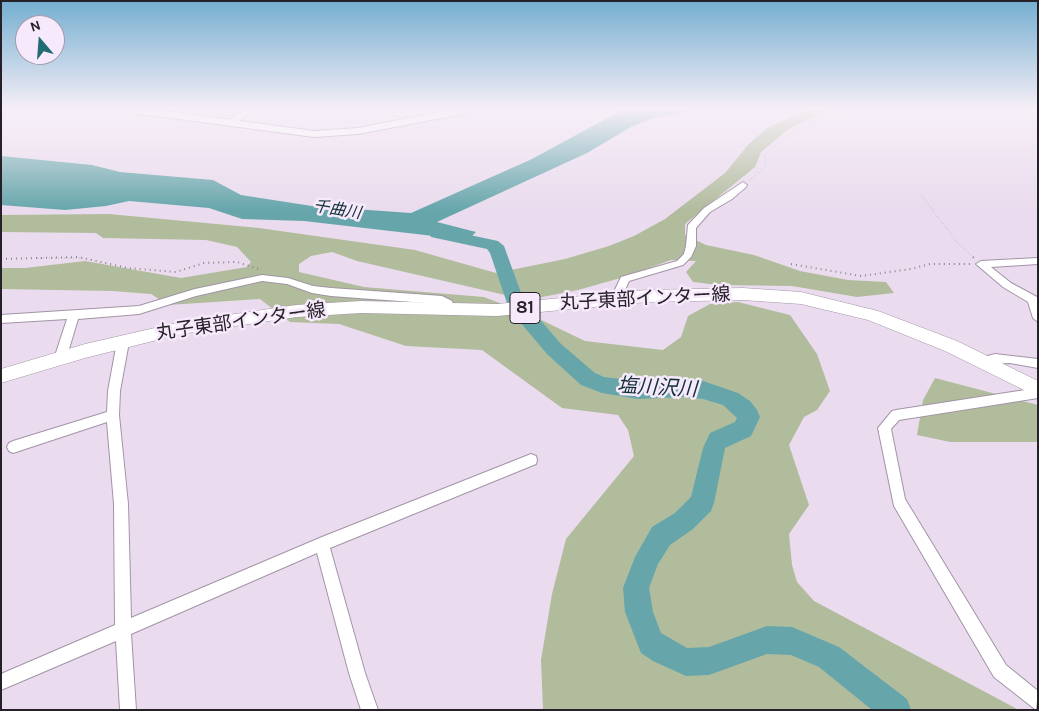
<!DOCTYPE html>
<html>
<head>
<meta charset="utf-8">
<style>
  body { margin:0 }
  #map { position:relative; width:1039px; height:711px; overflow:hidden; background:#eadcee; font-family:Karla,sans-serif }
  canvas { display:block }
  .frame { position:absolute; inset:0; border:2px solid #262128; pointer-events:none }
  .north { position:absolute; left:15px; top:15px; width:50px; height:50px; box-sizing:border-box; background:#f7e9fc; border:1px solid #a399a7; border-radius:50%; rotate:342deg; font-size:14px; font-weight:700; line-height:20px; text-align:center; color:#262128 }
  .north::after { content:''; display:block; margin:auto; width:18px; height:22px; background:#216b74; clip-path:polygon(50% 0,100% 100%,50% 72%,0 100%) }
</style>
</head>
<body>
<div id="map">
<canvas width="1039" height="711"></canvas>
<div class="frame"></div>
<div class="north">N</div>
</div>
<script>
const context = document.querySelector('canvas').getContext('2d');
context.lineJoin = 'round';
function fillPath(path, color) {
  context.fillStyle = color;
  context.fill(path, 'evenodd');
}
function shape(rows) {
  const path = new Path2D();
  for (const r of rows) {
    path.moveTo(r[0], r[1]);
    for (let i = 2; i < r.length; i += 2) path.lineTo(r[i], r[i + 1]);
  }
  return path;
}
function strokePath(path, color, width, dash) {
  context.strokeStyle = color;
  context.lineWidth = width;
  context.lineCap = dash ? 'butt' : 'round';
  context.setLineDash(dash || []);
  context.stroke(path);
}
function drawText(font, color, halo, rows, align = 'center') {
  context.font = font + ' Karla,"Noto Sans JP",sans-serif';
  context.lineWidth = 5;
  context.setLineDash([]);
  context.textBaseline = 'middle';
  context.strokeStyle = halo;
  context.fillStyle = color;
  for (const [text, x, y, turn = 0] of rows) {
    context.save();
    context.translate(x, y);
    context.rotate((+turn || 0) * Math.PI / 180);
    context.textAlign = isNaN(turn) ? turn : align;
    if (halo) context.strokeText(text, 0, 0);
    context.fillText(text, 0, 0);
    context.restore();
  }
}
const green = shape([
  [807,110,828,110,790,128,761,152,755,167,685,224,685,235,706,245,754,255,800,271,848,280,886,282,894,293,857,297,792,286,719,285,693,282,686,272,696,261,671,260,624,277,578,290,527,300,357,261,332,252,311,256,299,264,299,272,364,287,484,297,533,316,585,341,663,350,681,337,688,316,710,304,738,302,790,315,817,354,830,391,817,410,804,417,789,445,809,505,789,534,792,565,797,582,814,601,1019,710,543,710,541,660,552,594,566,539,634,456,628,430,618,415,562,408,482,350,406,346,339,324,290,322,260,299,168,305,151,294,112,291,1,289,1,268,25,268,85,261,181,278,247,267,251,262,237,247,206,240,103,238,96,233,1,232,1,215,109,214,259,228,415,250,496,273,565,259,609,246,634,236,665,219,725,173,748,145,767,128],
  [935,378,1038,405,1038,442,950,442,917,435,923,400]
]);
const water = shape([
  [622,110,694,110,650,119,631,127,587,153,437,222,476,232,468,240,304,221,242,219,209,208,129,201,106,206,65,210,1,205,1,156,92,165,120,172,213,180,241,195,312,206,411,213,532,159]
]);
const river = shape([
  [437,228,498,241,504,246,524,301,561,344,595,373,604,377,638,381,684,379,703,381,738,393,750,401,757,410,760,417,751,436,725,448,714,503,711,511,693,529,670,545,658,564,649,588,653,612,661,633,687,648,709,647,767,626,792,627,839,647,907,699,911,710,872,710,819,667,791,655,767,654,709,675,686,676,653,661,641,653,625,612,623,588,635,557,652,527,675,513,691,497,703,448,710,433,735,422,737,418,723,405,703,399,684,397,638,399,602,393,581,385,547,354,509,309,490,253,487,249,431,237,429,233,431,229,437,228]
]);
const pathFar1 = shape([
  [401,110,409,112],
  [749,181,765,167,765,155,785,136,839,110],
  [921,195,957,242,974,258],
  [37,258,83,258]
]);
const path = shape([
  [973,257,975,259],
  [1,259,78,257,128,268,176,272,204,263,237,262,262,270],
  [791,264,861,276,911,269,930,264,971,264]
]);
const street = shape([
  [242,110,251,110,234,126,228,126,228,122,242,110],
  [743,182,747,185,746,187,732,199,710,212,696,228,696,246,691,257,683,265,629,281,620,301,612,301,611,298,621,277,677,261,684,254,686,246,688,225,704,208,743,182],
  [1038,258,1038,264,991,267,1011,283,1037,297,1038,322,1033,318,1028,302,1003,287,976,264,981,261,1038,258],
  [262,275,288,278,313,286,331,288,442,296,452,301,455,311,454,314,446,314,443,306,440,304,331,296,312,293,287,284,262,281,196,296,139,314,78,319,66,359,64,362,60,363,56,362,54,359,67,319,1,323,1,315,139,306,195,289,262,275],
  [123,338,129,342,120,391,119,415,128,504,131,618,322,537,526,456,531,454,536,456,537,460,536,464,330,548,365,673,378,710,361,710,349,673,317,553,131,634,136,710,120,710,116,641,1,690,1,674,115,625,114,504,107,422,13,453,9,451,7,447,9,443,13,441,107,412,108,391,117,342,123,338],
  [995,354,1038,359,1038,368,1010,363,980,364,978,361,980,358,995,354],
  [1038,388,1038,398,899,420,891,429,905,499,1006,665,1038,691,1036,710,994,677,894,506,878,428,892,411,896,410,1038,388]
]);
const secondary = shape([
  [128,110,159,110,314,131,358,128,450,110,473,110,468,113,358,134,314,137,133,113,128,110]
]);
const primary = shape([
  [743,288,801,292,878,311,957,341,1038,381,1038,397,945,351,868,320,801,304,743,300,647,302,497,316,361,313,296,317,181,334,85,358,1,383,1,369,85,344,181,322,296,305,361,301,497,304,647,290,743,288]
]);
const farWaternames = [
  ["千曲川",337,210,9]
];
const shields = [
  [525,308,30]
];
const shieldNames = [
  ["81",525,308]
];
const streetNames = [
  ["丸子東部インター線",645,299,-3],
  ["丸子東部インター線",241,322,-8]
];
const waterNames = [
  ["塩川沢川",657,388,3]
];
fillPath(green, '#b1bc9d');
fillPath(water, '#66a6ab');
fillPath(river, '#66a6ab');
strokePath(street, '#a294a6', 2);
strokePath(secondary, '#a294a6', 2);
strokePath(primary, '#a294a6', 1);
strokePath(pathFar1, '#8d8390', 1, [0.5, 2.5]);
strokePath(path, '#8d8390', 2, [1, 4]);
fillPath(street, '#fff');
fillPath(secondary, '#fff');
fillPath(primary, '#fff');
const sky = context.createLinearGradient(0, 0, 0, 210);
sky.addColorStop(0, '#74aed0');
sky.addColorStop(0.52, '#f6eff7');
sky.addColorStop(1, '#f6eff700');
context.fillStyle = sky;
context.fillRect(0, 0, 1039, 210);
drawText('italic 16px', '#103134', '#f7e9fc', farWaternames);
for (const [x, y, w] of shields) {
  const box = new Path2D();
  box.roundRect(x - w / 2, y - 15.5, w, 31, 4);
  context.fillStyle = '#f7e9fc';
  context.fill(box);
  strokePath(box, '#262128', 1);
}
drawText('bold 18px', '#262128', null, shieldNames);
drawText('19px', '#262128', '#f7e9fc', streetNames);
drawText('italic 20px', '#103134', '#f7e9fc', waterNames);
</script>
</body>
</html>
